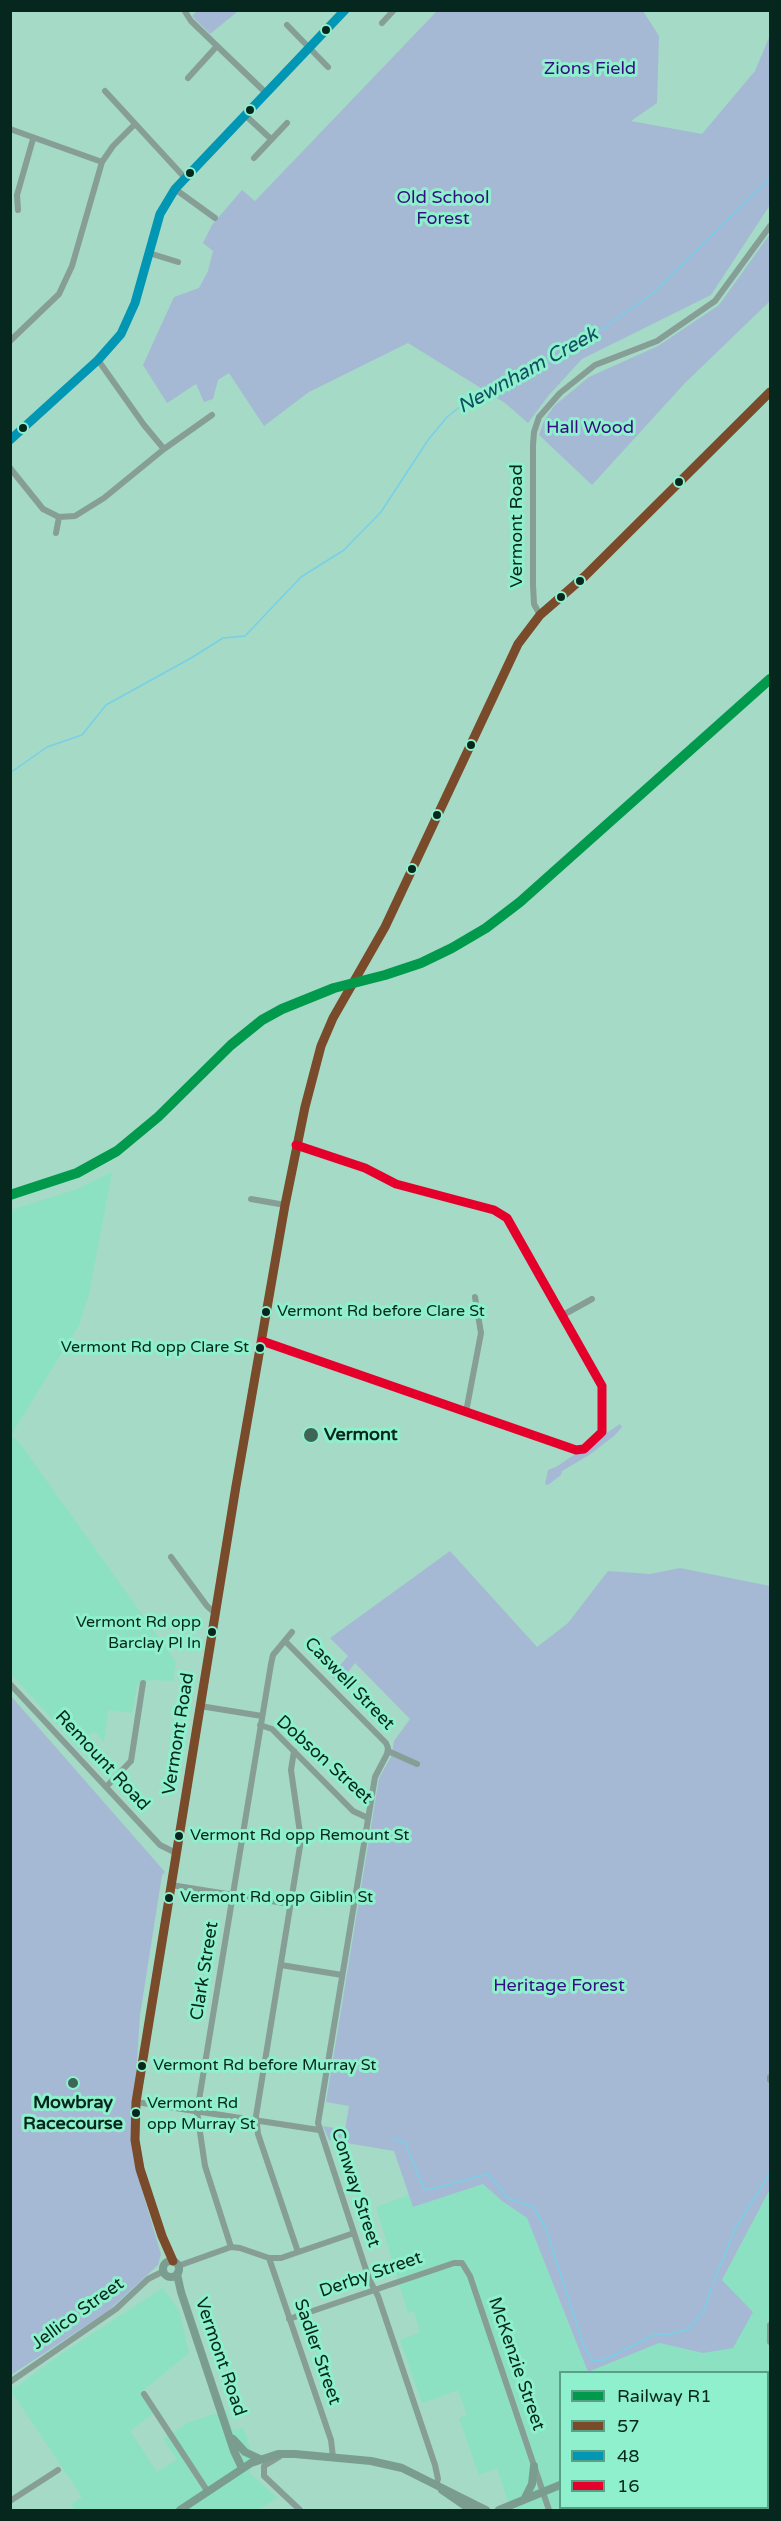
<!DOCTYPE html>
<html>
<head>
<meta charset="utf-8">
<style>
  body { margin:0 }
  #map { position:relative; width:781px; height:2521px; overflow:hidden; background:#a4dac6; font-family:"Varela Round",sans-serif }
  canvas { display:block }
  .frame { position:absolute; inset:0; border:12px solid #06271d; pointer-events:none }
  .legend { position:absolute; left:559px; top:2371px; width:210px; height:138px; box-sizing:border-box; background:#8ef0cc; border:2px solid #58a086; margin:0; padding:8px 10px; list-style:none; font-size:18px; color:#06271d }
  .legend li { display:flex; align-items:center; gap:12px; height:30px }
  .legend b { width:30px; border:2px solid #58a086 }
</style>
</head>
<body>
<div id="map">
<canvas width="781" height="2521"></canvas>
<div class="frame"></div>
<ul class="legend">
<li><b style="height:8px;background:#01994c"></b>Railway R1</li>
<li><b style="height:8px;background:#7a4b2a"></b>57</li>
<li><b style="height:8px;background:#0196b3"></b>48</li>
<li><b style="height:8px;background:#e4002b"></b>16</li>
</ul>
</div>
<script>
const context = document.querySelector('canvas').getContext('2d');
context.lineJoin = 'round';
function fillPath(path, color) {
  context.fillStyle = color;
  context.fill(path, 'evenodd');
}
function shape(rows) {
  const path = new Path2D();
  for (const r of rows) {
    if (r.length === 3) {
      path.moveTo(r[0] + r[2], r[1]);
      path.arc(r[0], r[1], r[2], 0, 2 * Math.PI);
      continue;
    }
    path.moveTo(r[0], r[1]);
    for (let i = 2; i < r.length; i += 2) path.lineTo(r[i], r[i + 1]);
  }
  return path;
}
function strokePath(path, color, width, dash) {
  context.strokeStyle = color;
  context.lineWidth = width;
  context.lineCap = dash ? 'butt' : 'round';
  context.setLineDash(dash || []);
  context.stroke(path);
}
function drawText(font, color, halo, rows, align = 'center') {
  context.font = font + ' "Varela Round",sans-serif';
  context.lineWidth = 6;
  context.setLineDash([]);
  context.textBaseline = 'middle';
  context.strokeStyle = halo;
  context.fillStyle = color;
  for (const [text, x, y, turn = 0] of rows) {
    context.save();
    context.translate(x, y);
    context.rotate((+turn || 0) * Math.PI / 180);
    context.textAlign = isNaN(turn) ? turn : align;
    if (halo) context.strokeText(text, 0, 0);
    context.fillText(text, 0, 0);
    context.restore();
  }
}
const built = shape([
  [112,1172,89,1294,79,1325,11,1435,19,1442,176,1662,173,1681,150,1680,137,1685,132,1713,108,1710,104,1742,94,1731,78,1747,11,1674,11,1210,77,1189],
  [483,2184,502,2201,527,2218,588,2372,659,2343,703,2353,722,2280,770,2189,770,2436,768,2439,768,2372,560,2372,560,2508,768,2508,768,2451,770,2455,770,2510,518,2510,507,2499,497,2468,479,2475,459,2418,467,2415,458,2390,422,2403,400,2340,420,2332,414,2311,408,2313,376,2207,409,2195,413,2207],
  [163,2288,179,2311,189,2353,141,2392,154,2413,130,2431,157,2472,177,2459,163,2439,189,2422,227,2410,232,2430,243,2428,252,2453,250,2473,277,2498,258,2510,75,2510,71,2505,82,2497,11,2391,61,2354]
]);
const green = shape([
  [198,10,243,10,243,11,237,12,210,34,192,16],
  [437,11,643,11,659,36,657,103,631,121,702,134,755,71,770,35,770,205,711,295,582,359,549,395,528,423,505,403,408,343,309,392,264,426,229,373,218,380,213,399,204,402,196,384,167,403,143,365,174,297,199,288,208,271,213,251,203,243,212,225,242,190,255,201],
  [770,234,770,301,685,383,592,485,539,435,544,421,554,406,589,377,658,346,719,305],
  [620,1424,622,1427,614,1436,589,1455,562,1471,561,1475,548,1485,545,1484,548,1470,556,1467],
  [450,1551,537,1647,568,1623,608,1571,650,1574,680,1568,770,1586,770,2189,722,2280,753,2312,733,2348,703,2353,659,2343,588,2372,527,2218,502,2201,483,2184,413,2207,394,2151,329,2140,323,2126,345,2130,349,2106,326,2102,379,1778,392,1755,394,1741,410,1719,355,1663,339,1684,331,1676,348,1656,330,1638],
  [10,1695,165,1872,162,1875,140,2015,135,2090,140,2183,161,2254,158,2265,108,2311,11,2375]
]);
const stream = shape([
  [10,773,47,747,82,735,106,705,191,658,223,638,245,636,301,577,344,550,381,512,428,440,447,417,471,398,552,360,591,337,653,293,770,178],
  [393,2138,405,2143,424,2189,432,2189,488,2174,508,2198,533,2207,546,2229,584,2347,593,2361,604,2360,656,2334,672,2334,689,2329,704,2310,711,2288],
  [713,2284,735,2229,770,2173]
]);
const street = shape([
  [184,10,191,21,266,93],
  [382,23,394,10],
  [287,25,328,67],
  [188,78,217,46],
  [105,91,185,178],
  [245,115,271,139],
  [10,129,102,162],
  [254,158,287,123],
  [175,189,215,218],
  [18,210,17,195,33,139],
  [149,253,178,262],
  [10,341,59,294,72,266,102,162,113,146,135,124],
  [98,360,144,425,164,449],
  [10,440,98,360,121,334,135,303,160,214,175,189,345,10],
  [10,468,43,509,59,517,75,516,104,498,164,449,212,415],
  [56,533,59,517],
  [540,615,534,604,533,585,533,445,534,432,539,417,560,393,595,365,657,341,715,301,770,226],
  [251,1199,285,1205],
  [563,1315,592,1299],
  [262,1341,576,1450,584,1449,602,1432,602,1386,507,1218,494,1210,396,1184,365,1168,296,1145],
  [466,1412,481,1333,475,1297],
  [171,1557,207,1606,215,1613],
  [285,1641,386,1743,388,1748,387,1754,375,1777,318,2123,369,2279,378,2296,435,2465,438,2479,436,2485],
  [10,1684,160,1845,176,1853],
  [200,1706,262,1716],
  [260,1725,272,1729,353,1811,368,1818],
  [294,1751,291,1770,301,1840,256,2116,258,2134,298,2252],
  [388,1751,417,1764],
  [106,1787,131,1761,143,1683],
  [171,1885,290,1904],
  [281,1965,342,1975],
  [770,2077,770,2080],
  [136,2102,319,2130],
  [231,2247,205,2166,197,2112,271,1664,273,1655,292,1632],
  [269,2258,331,2440,333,2457],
  [178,2266,231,2247,240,2248,269,2258,281,2258,354,2233],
  [289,2319,454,2263,462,2263,470,2276,549,2510],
  [770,2325,770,2342],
  [10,2382,116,2309,148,2279,164,2271],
  [144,2394,208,2492],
  [279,2457,264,2466,264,2476,300,2510],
  [768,2498,770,2501],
  [10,2501,58,2470],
  [660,2508,662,2510]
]);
const secondary = shape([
  [173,2261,162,2236,140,2169,135,2140,136,2102,236,1486,285,1205,305,1107,321,1046,333,1018,385,927,518,644,540,615,585,576,770,392],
  [171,2269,8],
  [177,2274,181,2292,234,2451,242,2468],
  [768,2401,770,2400],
  [233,2439,245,2452,260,2459],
  [442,2490,471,2510],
  [525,2498,532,2484,534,2466],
  [180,2510,251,2463,278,2454,295,2454,371,2461,402,2468,486,2510],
  [499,2510,560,2485]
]);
const bus1 = shape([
  [173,2261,162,2236,140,2169,135,2140,136,2102,236,1486,285,1205,305,1107,321,1046,333,1018,385,927,518,644,540,615,585,576,770,392]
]);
const bus2 = shape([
  [10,440,98,360,121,334,135,303,160,214,175,189,345,10]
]);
const bus3 = shape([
  [262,1341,576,1450,584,1449,602,1432,602,1386,507,1218,494,1210,396,1184,365,1168,296,1145]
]);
const rail1 = shape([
  [10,1195,77,1173,117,1151,158,1117,231,1045,262,1020,282,1009,334,988,385,975,421,963,452,948,486,928,520,902,770,679]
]);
const markers = [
  [326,30,5,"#06271d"],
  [250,110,5,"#06271d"],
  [190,173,5,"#06271d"],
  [23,428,5,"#06271d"],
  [679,482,5,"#06271d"],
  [580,581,5,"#06271d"],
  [561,597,5,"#06271d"],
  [471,745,5,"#06271d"],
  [437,815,5,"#06271d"],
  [412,869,5,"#06271d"],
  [266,1312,5,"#06271d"],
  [260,1348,5,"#06271d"],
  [311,1435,8,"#3d6658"],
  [212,1632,5,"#06271d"],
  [179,1836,5,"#06271d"],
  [169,1898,5,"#06271d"],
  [142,2066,5,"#06271d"],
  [73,2083,6,"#3d6658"],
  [136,2113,5,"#06271d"]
];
const busNames = [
  ["Vermont Rd before Clare St",277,1312],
  ["Vermont Rd opp Clare St",249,1348,"right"],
  ["Vermont Rd opp",201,1623,"right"],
  ["Barclay Pl In",201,1644,"right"],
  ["Vermont Rd opp Remount St",190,1836],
  ["Vermont Rd opp Giblin St",180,1898],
  ["Vermont Rd before Murray St",153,2066],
  ["Vermont Rd",147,2104],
  ["opp Murray St",147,2125]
];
const parkNames = [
  ["Zions Field",590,69],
  ["Old School",443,198],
  ["Forest",443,219],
  ["Hall Wood",590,428],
  ["Heritage Forest",559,1986]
];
const streetNames = [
  ["Vermont Road",517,526,-90],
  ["Caswell Street",349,1684,46],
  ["Vermont Road",179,1734,-81],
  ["Dobson Street",324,1760,42],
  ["Remount Road",102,1761,47],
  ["Clark Street",205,1971,-81],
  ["Conway Street",355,2188,72],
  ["Derby Street",371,2275,-19],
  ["Jellico Street",78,2314,-36],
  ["Sadler Street",317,2352,71],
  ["Vermont Road",220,2357,71],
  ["McKenzie Street",516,2364,71]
];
const poiNames = [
  ["Vermont",324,1435],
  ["Mowbray",73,2103,"center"],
  ["Racecourse",73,2124,"center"]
];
const waterNames = [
  ["Newnham Creek",528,371,-29]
];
fillPath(built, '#8de1c3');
fillPath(green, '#a5b9d4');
strokePath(stream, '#78d0e8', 1.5);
strokePath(street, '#869e96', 6);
strokePath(secondary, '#7b9d90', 8);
strokePath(bus1, '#7a4b2a', 9);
strokePath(bus2, '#0196b3', 9);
strokePath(bus3, '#e4002b', 9);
strokePath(rail1, '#01994c', 10);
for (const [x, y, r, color] of markers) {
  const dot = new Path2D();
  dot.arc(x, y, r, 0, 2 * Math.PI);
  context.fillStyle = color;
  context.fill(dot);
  strokePath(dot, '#8ef0cc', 2);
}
drawText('16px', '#06271d', '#8ef0cc', busNames, 'left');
drawText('18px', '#380d84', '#8ef0cc', parkNames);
drawText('18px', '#06271d', '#8ef0cc', streetNames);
drawText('bold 18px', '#06271d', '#8ef0cc', poiNames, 'left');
drawText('italic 20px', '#134e64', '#8ef0cc', waterNames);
</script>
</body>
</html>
